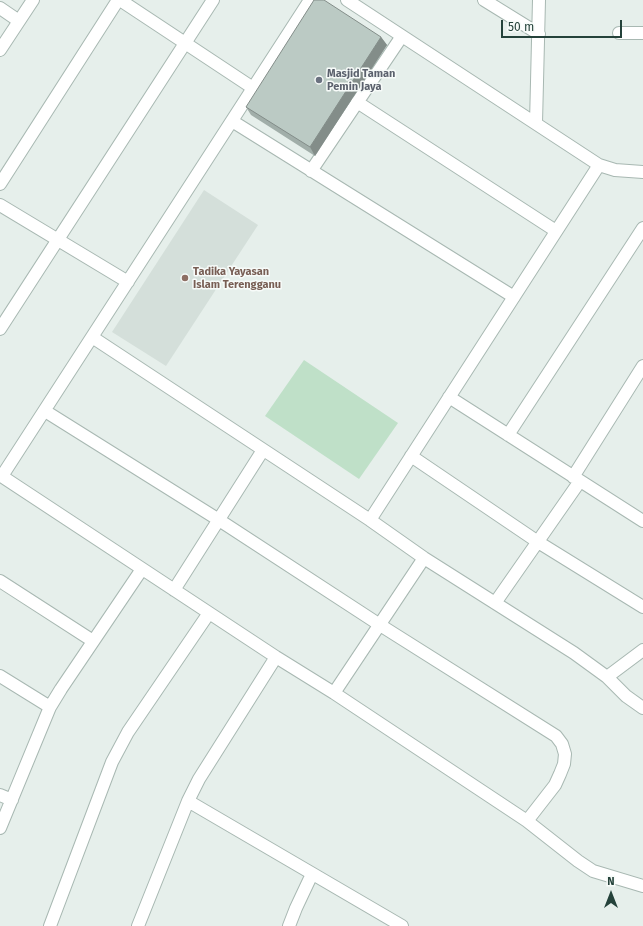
<!DOCTYPE html>
<html>
<head>
<meta charset="utf-8">
<style>
  body { margin:0 }
  #map { position:relative; width:643px; height:926px; overflow:hidden; background:#e6efeb; font-family:"Fira Sans",sans-serif }
  canvas { display:block }
  .north { position:absolute; left:591px; top:874px; width:40px; height:40px; -webkit-text-stroke:3px #f7fbf9; paint-order:stroke; rotate:0deg; font-size:11px; font-weight:700; line-height:16px; text-align:center; color:#24423a }
  .north::after { content:''; display:block; margin:auto; width:14px; height:18px; background:#24423a; clip-path:polygon(50% 0,100% 100%,50% 72%,0 100%) }
  .scale { position:absolute; left:501px; top:20px; width:121px; height:18px; box-sizing:border-box; border:2px solid #24423a; border-top:0; padding-left:5px; font-size:12px; line-height:14px; white-space:nowrap; color:#24423a; -webkit-text-stroke:3px #f7fbf9; paint-order:stroke }
</style>
</head>
<body>
<div id="map">
<canvas width="643" height="926"></canvas>
<div class="north">N</div>
<div class="scale">50 m</div>
</div>
<script>
const context = document.querySelector('canvas').getContext('2d');
context.lineJoin = 'round';
function fillPath(path, color) {
  context.fillStyle = color;
  context.fill(path, 'evenodd');
}
function shape(rows) {
  const path = new Path2D();
  for (const r of rows) {
    path.moveTo(r[0], r[1]);
    for (let i = 2; i < r.length; i += 2) path.lineTo(r[i], r[i + 1]);
  }
  return path;
}
function strokePath(path, color, width, dash) {
  context.strokeStyle = color;
  context.lineWidth = width;
  context.lineCap = dash ? 'butt' : 'round';
  context.setLineDash(dash || []);
  context.stroke(path);
}
function drawText(font, color, halo, rows, align = 'center') {
  context.font = font + ' "Fira Sans",sans-serif';
  context.lineWidth = 3;
  context.setLineDash([]);
  context.textBaseline = 'middle';
  context.strokeStyle = halo;
  context.fillStyle = color;
  for (const [text, x, y, turn = 0] of rows) {
    context.save();
    context.translate(x, y);
    context.rotate((+turn || 0) * Math.PI / 180);
    context.textAlign = isNaN(turn) ? turn : align;
    if (halo) context.strokeText(text, 0, 0);
    context.fillText(text, 0, 0);
    context.restore();
  }
}
const built = shape([
  [204,190,258,225,166,366,112,332]
]);
const green = shape([
  [304,360,398,423,359,479,265,416]
]);
const minor = shape([
  [120,0,253,88],
  [347,0,599,165,615,170,643,172],
  [484,0,539,34],
  [0,8,19,21],
  [619,33,643,33],
  [0,50,33,0],
  [357,102,556,231],
  [232,121,514,297],
  [536,123,539,0],
  [311,171,402,36],
  [0,184,118,0],
  [0,205,128,282],
  [0,329,213,0],
  [92,337,370,520,424,558,574,653,607,677,626,696,643,708],
  [449,397,643,521],
  [45,411,219,520,380,625,556,736,562,744,565,754,564,764,560,774,555,785,527,821],
  [508,435,643,228],
  [411,456,538,542,643,607],
  [0,475,276,657,334,693,527,821,578,861,593,871,643,886],
  [2,476,310,0],
  [573,477,643,366],
  [370,520,599,165],
  [0,581,93,641],
  [174,590,263,450],
  [495,603,580,481],
  [0,676,50,707],
  [607,677,643,650],
  [334,693,424,558],
  [0,795,12,800],
  [188,801,402,926],
  [0,828,50,707,61,689,142,569],
  [50,926,112,762,128,732,209,613],
  [138,926,188,801,199,779,276,657],
  [289,926,296,908,312,874]
]);
const wall = shape([
  [381,37,387,45,315,156,251,115,246,107]
]);
const shadedWall = shape([
  [381,37,387,45,315,156,310,147]
]);
const building = shape([
  [314,0,324,0,381,37,310,147,246,107,314,0]
]);
const markers = [
  [319,80,4,"#6b7280"],
  [185,278,4,"#8d6e63"]
];
const worshipNames = [
  ["Masjid Taman",327,74],
  ["Pemin Jaya",327,87]
];
const educationNames = [
  ["Tadika Yayasan",193,272],
  ["Islam Terengganu",193,285]
];
fillPath(built, '#d4dfda');
fillPath(green, '#bfe0c8');
strokePath(minor, '#a8b8b2', 14);
strokePath(minor, '#fff', 12);
fillPath(wall, '#a1aea9');
fillPath(shadedWall, '#838d89');
fillPath(building, '#bbcac4');
strokePath(building, '#838d89', 1);
for (const [x, y, r, color] of markers) {
  const dot = new Path2D();
  dot.arc(x, y, r, 0, 2 * Math.PI);
  context.fillStyle = color;
  context.fill(dot);
  strokePath(dot, '#f7fbf9', 1.5);
}
drawText('bold 11px', '#5b616d', '#f7fbf9', worshipNames, 'left');
drawText('bold 11px', '#785e54', '#f7fbf9', educationNames, 'left');
</script>
</body>
</html>
